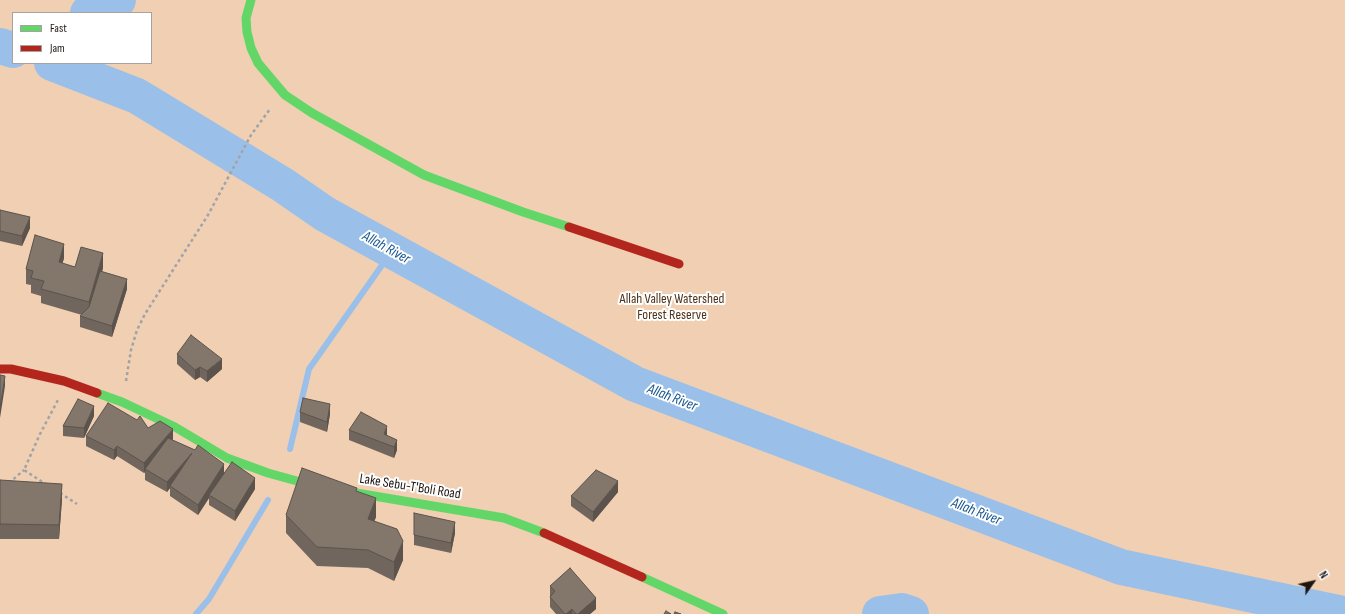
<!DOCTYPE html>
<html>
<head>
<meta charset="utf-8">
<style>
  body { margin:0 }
  #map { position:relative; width:1345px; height:614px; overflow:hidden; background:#e7dbd1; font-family:"Sofia Sans Condensed",sans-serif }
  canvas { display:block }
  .legend { position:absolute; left:12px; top:12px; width:140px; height:52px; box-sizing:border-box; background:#fff; border:1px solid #a5a29f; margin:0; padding:5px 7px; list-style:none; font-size:12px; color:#1d1610 }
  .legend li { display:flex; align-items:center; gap:8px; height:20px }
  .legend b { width:20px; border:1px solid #a5a29f }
  .north { position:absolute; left:1293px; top:562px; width:40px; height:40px; -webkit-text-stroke:3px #fff; paint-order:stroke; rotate:56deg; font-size:11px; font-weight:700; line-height:16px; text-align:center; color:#1d1610 }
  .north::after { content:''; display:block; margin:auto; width:14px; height:18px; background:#1d1610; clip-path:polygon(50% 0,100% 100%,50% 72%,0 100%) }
</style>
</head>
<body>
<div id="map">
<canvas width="1345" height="614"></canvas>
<ul class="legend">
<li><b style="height:5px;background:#63d668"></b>Fast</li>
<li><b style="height:5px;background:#b3261e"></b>Jam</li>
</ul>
<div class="north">N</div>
</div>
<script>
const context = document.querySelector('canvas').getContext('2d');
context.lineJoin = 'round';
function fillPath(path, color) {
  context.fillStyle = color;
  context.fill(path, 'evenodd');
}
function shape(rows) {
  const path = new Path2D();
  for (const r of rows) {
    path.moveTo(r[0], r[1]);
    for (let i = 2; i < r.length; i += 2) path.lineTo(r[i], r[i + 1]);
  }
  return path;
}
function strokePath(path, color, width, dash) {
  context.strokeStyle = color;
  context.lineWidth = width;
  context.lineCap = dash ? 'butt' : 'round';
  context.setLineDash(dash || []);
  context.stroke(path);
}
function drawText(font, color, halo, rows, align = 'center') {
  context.font = font + ' "Sofia Sans Condensed",sans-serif';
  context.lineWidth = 4;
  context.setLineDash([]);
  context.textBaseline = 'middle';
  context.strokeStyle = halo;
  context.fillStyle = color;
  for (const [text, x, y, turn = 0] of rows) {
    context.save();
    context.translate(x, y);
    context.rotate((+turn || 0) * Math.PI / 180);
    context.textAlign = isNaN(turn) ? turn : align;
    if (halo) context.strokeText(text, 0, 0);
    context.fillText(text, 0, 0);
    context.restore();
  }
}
const green = shape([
  [0,0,1345,0,1345,614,0,614],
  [13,13,151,13,151,63,13,63]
]);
const stream = shape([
  [290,449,309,369,392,251],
  [196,614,209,599,268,500]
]);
const river = shape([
  [88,13,118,0],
  [0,46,13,50],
  [52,63,137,96,283,185,325,214,635,384,1121,567,1343,614],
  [880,614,902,611,911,614]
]);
const path = shape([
  [126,381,131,350,137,330,145,314,208,215,251,135,270,109],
  [9,483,24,470],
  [47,485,24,470,40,434,58,400],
  [60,493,77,504]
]);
const fast = shape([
  [251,0,246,18,247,32,251,48,258,63,285,95,312,113,424,175,523,212,569,227],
  [97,393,122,402,175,427,227,458,268,473,315,486,504,518,544,533],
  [642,577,723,614]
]);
const jam = shape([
  [569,227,679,264],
  [0,369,11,369,64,381,97,393],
  [544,533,642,577]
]);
const wall = shape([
  [0,210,30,228,22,246,0,241],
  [64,258,62,264,75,267,103,268,102,271,127,289,112,337,80,327,80,316,82,315,41,303,41,296,31,293,31,285,26,284,26,269],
  [177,354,222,369,207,382,200,377,195,380,177,364],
  [300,412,330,414,327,432,300,422],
  [94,416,84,438,63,436,63,426],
  [148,428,173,439,172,440,224,472,255,489,235,521,209,505,209,498,198,515,170,496,170,488,167,492,145,480,145,472,144,473,117,456,114,460,86,446,86,436],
  [349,430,387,436,397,450,394,458,349,440],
  [0,484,62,499,59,539,0,539],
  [357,491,376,517,374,521,403,560,394,581,368,568,317,566,286,533,286,515],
  [618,492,593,522,571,506,571,496],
  [414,513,455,533,451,553,414,545],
  [550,586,596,609,590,614,556,614,550,607]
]);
const shadedWall = shape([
  [30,217,30,228,22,246,22,236],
  [64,244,64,258,59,277,59,262],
  [103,253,103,268,89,317,89,302],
  [127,279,127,289,112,337,112,326],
  [222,359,222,369,207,382,207,371],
  [200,367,200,377,195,380,195,370],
  [5,376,5,386,0,418,0,408],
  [330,404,330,414,327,432,327,422],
  [94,406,94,416,84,438,84,428],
  [387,426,387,437,384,434],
  [173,429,173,439,146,470,145,469,145,472,144,473,144,463],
  [397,440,397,450,394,458,394,447],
  [117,446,117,456,114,460,114,450],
  [192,453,170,486,170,488,167,492,167,482],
  [224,464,224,474,209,495,209,498,198,515,198,505],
  [255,478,255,489,235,521,235,511],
  [618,481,618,492,593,522,593,512],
  [62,484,62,499,59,539,59,525],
  [376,498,376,517,368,538,368,519],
  [455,522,455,533,451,553,451,543],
  [403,541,403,560,394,581,394,562],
  [596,598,596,609,590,614,578,614],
  [572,609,572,614,566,614]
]);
const building = shape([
  [0,210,30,217,22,236,0,231,0,210],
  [35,235,64,244,59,262,75,267,81,247,103,253,89,302,41,289,44,281,31,278,33,271,26,269,35,235],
  [100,271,127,279,112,326,80,316,89,307,100,271],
  [191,335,222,359,207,371,200,367,195,370,177,354,191,335],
  [0,375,5,376,0,408,0,375],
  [303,398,330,404,327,422,300,412,303,398],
  [78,399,94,406,84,428,63,426,78,399],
  [108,403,137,420,140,416,148,428,160,421,173,429,144,463,117,446,114,450,86,436,108,403],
  [361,412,387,426,384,434,397,440,394,447,349,430,361,412],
  [168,438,195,450,198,445,224,464,198,505,170,486,192,453,167,482,145,469,168,438],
  [232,462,255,478,235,511,209,495,232,462],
  [302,468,357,488,356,491,376,498,368,519,397,529,403,541,394,562,368,550,317,547,286,515,302,468],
  [596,470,618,481,593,512,571,496,596,470],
  [0,480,62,484,59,525,0,524,0,480],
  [414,513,455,522,451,543,414,535,414,513],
  [570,568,596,598,578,614,576,614,572,609,566,614,565,614,550,597,555,591,550,586,570,568],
  [666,611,671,614,664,614,666,611],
  [675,612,681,614,674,614,675,612]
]);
const parkNames = [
  ["Allah Valley Watershed",672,299],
  ["Forest Reserve",672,315]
];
const streetNames = [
  ["Lake Sebu-T'Boli Road",410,487,9]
];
const waterNames = [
  ["Allah River",386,248,29],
  ["Allah River",672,398,21],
  ["Allah River",976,512,21]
];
fillPath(green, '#f0cfb3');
strokePath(stream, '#9ac0e9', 6);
strokePath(river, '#9ac0e9', 36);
strokePath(path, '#a0a3a7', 2.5, [3, 3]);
strokePath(fast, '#63d668', 9);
strokePath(jam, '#b3261e', 9);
fillPath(wall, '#71665d');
fillPath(shadedWall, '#5c534c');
fillPath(building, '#83776c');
strokePath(building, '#5c534c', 1);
drawText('14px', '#4f3319', '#fff', parkNames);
drawText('14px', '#1d1610', '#fff', streetNames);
drawText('italic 15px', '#18568f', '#fff', waterNames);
</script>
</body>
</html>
